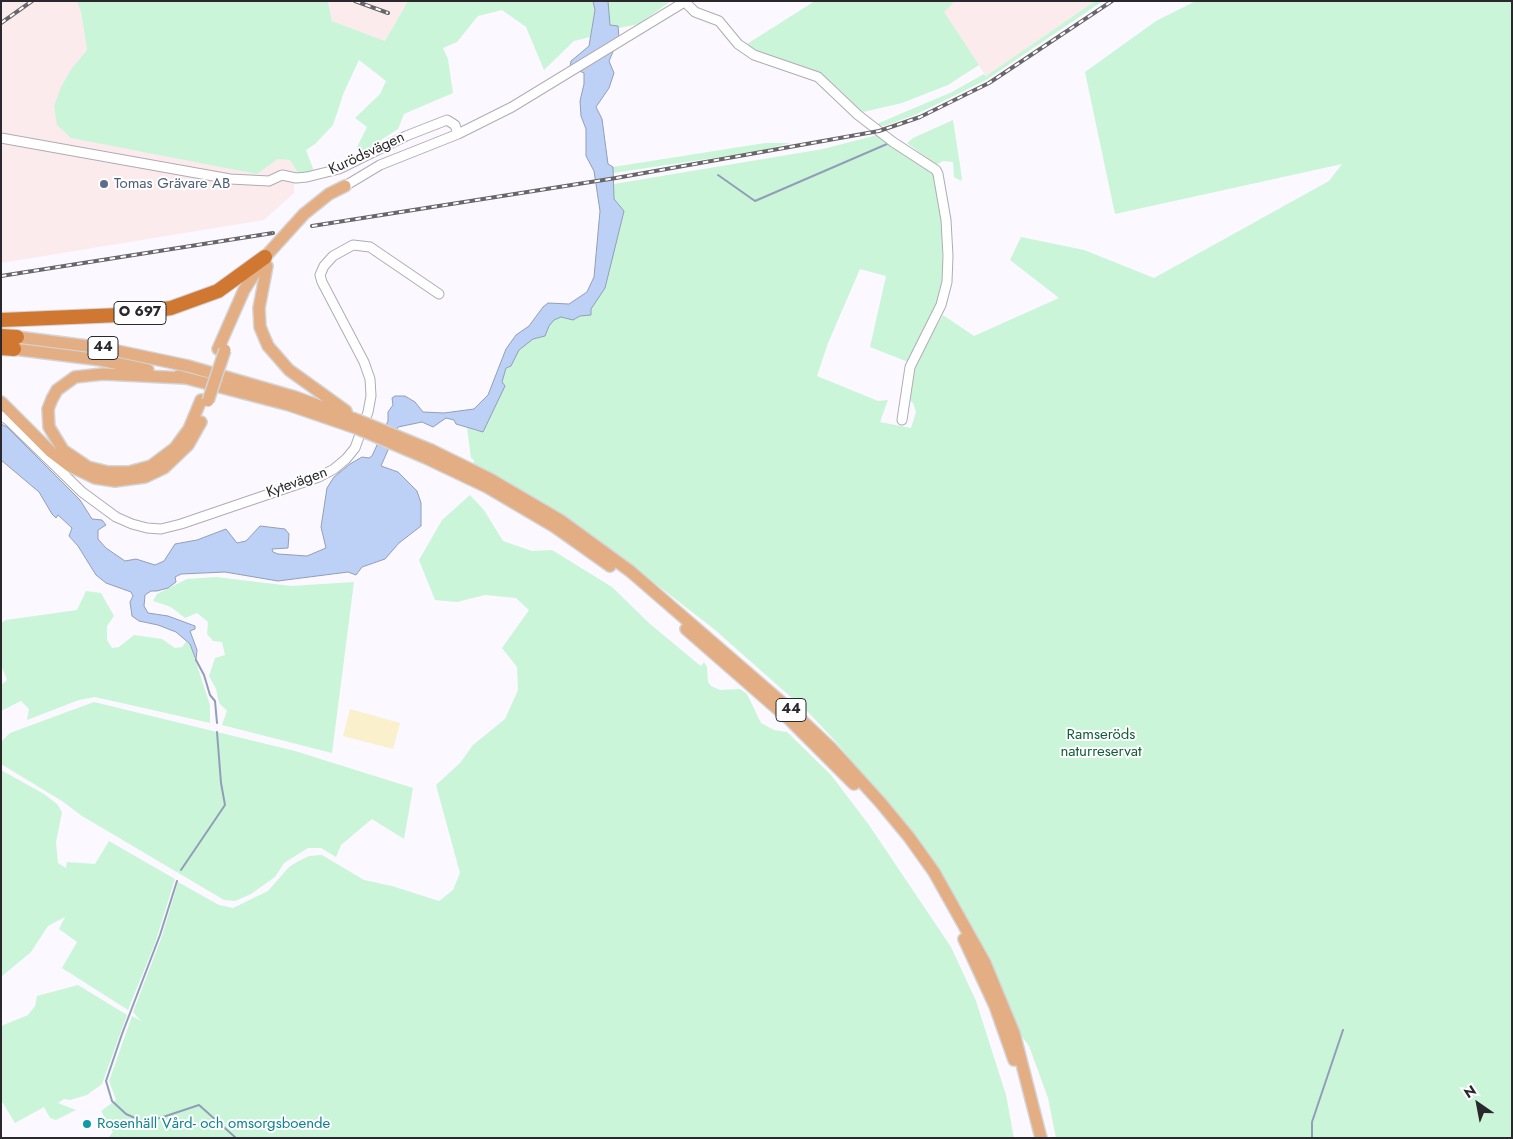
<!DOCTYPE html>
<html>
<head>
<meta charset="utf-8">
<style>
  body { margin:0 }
  #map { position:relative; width:1513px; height:1139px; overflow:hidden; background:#fbf8ff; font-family:Jost,sans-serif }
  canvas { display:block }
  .frame { position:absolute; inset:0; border:2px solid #2a282c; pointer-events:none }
  .north { position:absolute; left:1453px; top:1079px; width:50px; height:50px; -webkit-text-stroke:4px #fff; paint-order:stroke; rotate:327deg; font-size:14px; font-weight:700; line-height:20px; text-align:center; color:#2a282c }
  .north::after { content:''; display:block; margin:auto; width:18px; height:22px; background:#2a282c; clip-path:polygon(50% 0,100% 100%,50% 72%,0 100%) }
</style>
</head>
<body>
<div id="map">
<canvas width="1513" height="1139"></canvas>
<div class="frame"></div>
<div class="north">N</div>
</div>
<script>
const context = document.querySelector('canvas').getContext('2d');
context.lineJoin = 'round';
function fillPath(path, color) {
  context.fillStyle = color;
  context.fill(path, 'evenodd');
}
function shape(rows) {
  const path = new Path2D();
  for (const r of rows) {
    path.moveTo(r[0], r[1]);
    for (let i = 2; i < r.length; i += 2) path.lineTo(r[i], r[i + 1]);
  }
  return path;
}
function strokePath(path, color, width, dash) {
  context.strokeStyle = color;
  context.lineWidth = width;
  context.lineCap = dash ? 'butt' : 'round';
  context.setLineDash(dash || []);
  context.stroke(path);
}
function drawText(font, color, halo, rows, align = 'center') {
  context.font = font + ' Jost,sans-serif';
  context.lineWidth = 4;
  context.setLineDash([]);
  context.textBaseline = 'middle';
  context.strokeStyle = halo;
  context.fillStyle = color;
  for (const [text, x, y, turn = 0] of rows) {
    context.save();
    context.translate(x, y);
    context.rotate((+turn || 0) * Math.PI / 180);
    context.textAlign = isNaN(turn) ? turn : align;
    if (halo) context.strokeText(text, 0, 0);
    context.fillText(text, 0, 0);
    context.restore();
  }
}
const industrial = shape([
  [1,1,77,1,81,12,87,50,72,68,257,174,278,159,290,160,299,175,294,184,294,193,264,220,1,263],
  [328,1,408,1,385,41,332,21],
  [955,1,1095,1,986,76,943,12]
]);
const green = shape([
  [77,1,328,1,332,21,385,41,408,1,593,1,595,10,590,37,574,41,544,70,526,27,502,10,478,16,457,42,443,48,448,59,453,93,404,114,398,129,361,153,357,147,367,127,355,118,380,94,386,81,359,60,344,92,333,125,315,144,306,150,314,171,299,175,290,160,278,159,257,174,71,138,57,125,54,106,61,87,72,68,87,50,81,12],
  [608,1,671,1,639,24,619,28,618,26,610,25],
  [815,1,955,1,944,12,979,65,948,85,902,103,863,112,831,82,817,73,763,55,747,44],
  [1095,1,1103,1,986,80,915,115,884,126,879,125,879,123,952,92,984,74,986,76],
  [1196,1,1512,1,1512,1138,1056,1138,1048,1098,1029,1046,978,979,961,924,895,814,836,742,810,714,714,629,622,558,473,467,474,460,471,458,467,428,478,431,502,382,506,368,519,350,550,319,579,310,616,243,624,211,614,199,614,184,823,149,877,135,935,173,942,228,943,285,924,335,908,362,870,347,886,276,860,269,828,343,817,376,878,401,888,400,880,422,911,428,916,412,913,403,908,399,913,367,943,315,974,336,1059,298,1010,260,1021,237,1084,250,1154,278,1329,181,1342,164,1115,214,1085,72,1156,21],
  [953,120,962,178,961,181,954,177,953,162,943,161,936,165,907,143,913,138],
  [765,143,791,143,760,151,613,173,613,167],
  [470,495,484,510,503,541,532,551,552,550,612,587,649,623,697,663,701,666,704,662,707,667,708,682,711,686,720,690,740,689,747,694,761,723,774,730,787,732,831,775,869,825,951,947,976,1001,1006,1095,1014,1138,108,1138,113,1132,101,1111,116,1100,109,1081,132,1016,141,1021,133,1012,162,936,178,882,219,905,233,908,268,891,289,867,297,862,309,856,322,855,364,880,392,886,439,901,453,890,460,873,436,785,460,763,473,745,505,719,518,690,517,667,502,648,529,610,516,598,485,595,457,602,435,600,419,560,442,520],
  [216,577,291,586,354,582,332,753,222,725,227,711,219,703,216,689,209,676,215,658,225,655,222,642,213,641,207,634,208,622,197,613,185,618,171,607,153,601,157,594,187,579],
  [86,591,101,593,114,616,107,626,107,640,112,648,119,647,134,635,162,639,175,648,182,647,186,642,190,644,210,705,210,723,95,697,79,700,27,720,29,709,21,701,1,711,1,685,7,680,1,665,1,623,6,620,77,610],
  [94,702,295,751,413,788,404,839,372,819,341,845,336,857,321,848,308,848,284,863,275,877,251,894,235,901,224,900,82,816,62,801,1,764,1,742,10,733],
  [1,770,44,794,57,804,62,812,56,842,58,863,66,868,67,862,95,864,109,841,175,879,155,943,128,1010,62,968,77,942,59,929,65,917,48,926,31,952,1,977],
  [78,985,127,1015,102,1084,87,1095,70,1100,64,1099,58,1103,76,1110,56,1120,50,1118,44,1107,15,1123,1,1100,1,1026,28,1015,35,1006,37,996]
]);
const sand = shape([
  [350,709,400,723,393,749,343,736]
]);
const water = shape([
  [593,1,608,1,610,25,618,26,619,38,609,61,614,73,609,88,596,107,602,119,608,164,613,167,614,199,624,211,605,288,591,309,591,315,580,316,573,320,561,317,554,320,549,326,545,336,533,339,519,350,511,366,506,368,502,382,505,386,483,432,456,424,454,420,446,418,433,427,422,422,398,427,381,466,398,472,417,491,421,503,421,526,399,543,385,559,362,567,356,575,348,572,278,581,225,572,181,574,175,577,176,582,168,588,157,591,151,591,145,595,144,606,148,613,168,616,195,626,195,629,190,631,197,650,196,660,190,644,176,632,158,625,139,621,132,616,130,602,133,596,131,592,106,583,96,575,78,546,69,536,72,528,58,515,56,518,52,514,39,492,1,460,1,424,7,427,80,500,92,519,102,520,106,525,98,530,98,539,106,548,125,561,136,559,155,565,164,561,175,544,197,540,226,529,237,543,246,541,260,526,285,529,289,534,288,548,272,549,273,552,278,554,307,556,326,548,321,527,327,488,334,477,350,464,362,457,369,458,372,456,388,421,388,412,393,405,392,398,395,396,405,396,415,402,423,412,444,413,474,409,488,395,506,349,516,335,529,326,543,307,548,303,569,304,587,292,594,277,600,211,594,171,586,156,586,129,581,116,580,101,584,84,584,73,570,67,571,61,589,46,595,10,593,1]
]);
const stream = shape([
  [718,175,755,201,887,144],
  [196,660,204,675,210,695,215,701,217,723],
  [181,870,225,805,221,783,217,732],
  [177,881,160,935,122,1034,106,1081,112,1101,126,1114,142,1121,160,1118,199,1105,236,1138],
  [1312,1138,1312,1122,1343,1030]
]);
const minor = shape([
  [685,2,695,12,719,21,738,44,754,55,818,77,858,115,893,142,936,170,938,174,946,220,948,256,947,282,941,305,910,367,902,420],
  [1,138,230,179,269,181,282,175,296,178,307,177,339,169,406,136,447,120,455,125,458,134],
  [345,186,380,165,458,134,512,107,686,1],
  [1,416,8,420,82,492,116,517,132,524,147,528,161,529,181,524,319,477,334,469,346,459,355,448,368,412,371,396,370,379,364,362,322,282,320,275,324,266,333,256,353,245,370,247,439,294]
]);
const major = shape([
  [267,266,259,308,260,327,268,346,289,370,346,411],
  [17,337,103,348,188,366,295,397,360,421],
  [14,349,101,360,148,370],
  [218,349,244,290,265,257,304,214,329,194,345,186],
  [178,376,289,405,356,428],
  [185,378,103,374,75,377,57,390,52,399,48,409,49,427,63,450,88,467,108,472,129,472,151,466,175,448,189,429,201,400],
  [1,402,51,452,68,465,95,478,115,481,145,477,164,468,188,445,201,422],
  [431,450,490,479,560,520,630,571,794,713,830,747,880,802,909,837,934,872,985,963,1014,1033,1041,1138],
  [426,458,487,487,555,527,610,566],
  [686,629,789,719,854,784],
  [964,939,995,1006,1014,1060]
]);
const highway = shape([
  [1,320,120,315,171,308,218,291,265,257],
  [1,336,17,337],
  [1,348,14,349]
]);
const rail = shape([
  [355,1,388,13],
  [1,23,32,1],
  [312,226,616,178,879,131,920,117,989,83,1112,1],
  [1,276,273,233]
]);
const majorBridge = shape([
  [208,401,225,350],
  [360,421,431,450],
  [356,428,426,458]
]);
const markers = [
  [104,184,5,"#5c6f8a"],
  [87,1124,5,"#0f9aa8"]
];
const shields = [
  [140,313,52],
  [103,348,30],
  [791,710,30]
];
const shieldNames = [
  ["O 697",140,313],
  ["44",103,348],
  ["44",791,710]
];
const streetNames = [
  ["Kurödsvägen",367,154,-25],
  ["Kytevägen",297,483,-20]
];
const serviceNames = [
  ["Tomas Grävare AB",114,184]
];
const parkNames = [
  ["Ramseröds",1101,735],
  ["naturreservat",1101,752]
];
const cultureNames = [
  ["Rosenhäll Vård- och omsorgsboende",97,1124]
];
fillPath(industrial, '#fcebec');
fillPath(green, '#cbf5d8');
fillPath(sand, '#faf0cb');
fillPath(water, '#bdd0f5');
strokePath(water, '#919eb9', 1);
strokePath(stream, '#919eb9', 2);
strokePath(minor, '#b0abb5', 11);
strokePath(major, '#d4d4d5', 14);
strokePath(highway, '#d4d4d5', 16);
strokePath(minor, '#fff', 9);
strokePath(major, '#e3ae84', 11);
strokePath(highway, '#d07832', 14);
strokePath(rail, '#68666b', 4);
strokePath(rail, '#fff', 2, [5.5]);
strokePath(majorBridge, '#d4d4d5', 14, []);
strokePath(majorBridge, '#e3ae84', 11);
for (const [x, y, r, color] of markers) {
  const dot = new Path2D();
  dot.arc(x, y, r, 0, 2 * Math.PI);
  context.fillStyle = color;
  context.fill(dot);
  strokePath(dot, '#fff', 2);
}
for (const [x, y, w] of shields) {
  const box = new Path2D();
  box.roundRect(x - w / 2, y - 11.5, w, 23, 4);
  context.fillStyle = '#fff';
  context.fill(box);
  strokePath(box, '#2a282c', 1);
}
drawText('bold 14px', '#2a282c', null, shieldNames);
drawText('15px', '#2a282c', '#fff', streetNames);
drawText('15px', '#4e5e75', '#fff', serviceNames, 'left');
drawText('15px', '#105e36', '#fff', parkNames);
drawText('15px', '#0d838f', '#fff', cultureNames, 'left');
</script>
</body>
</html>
